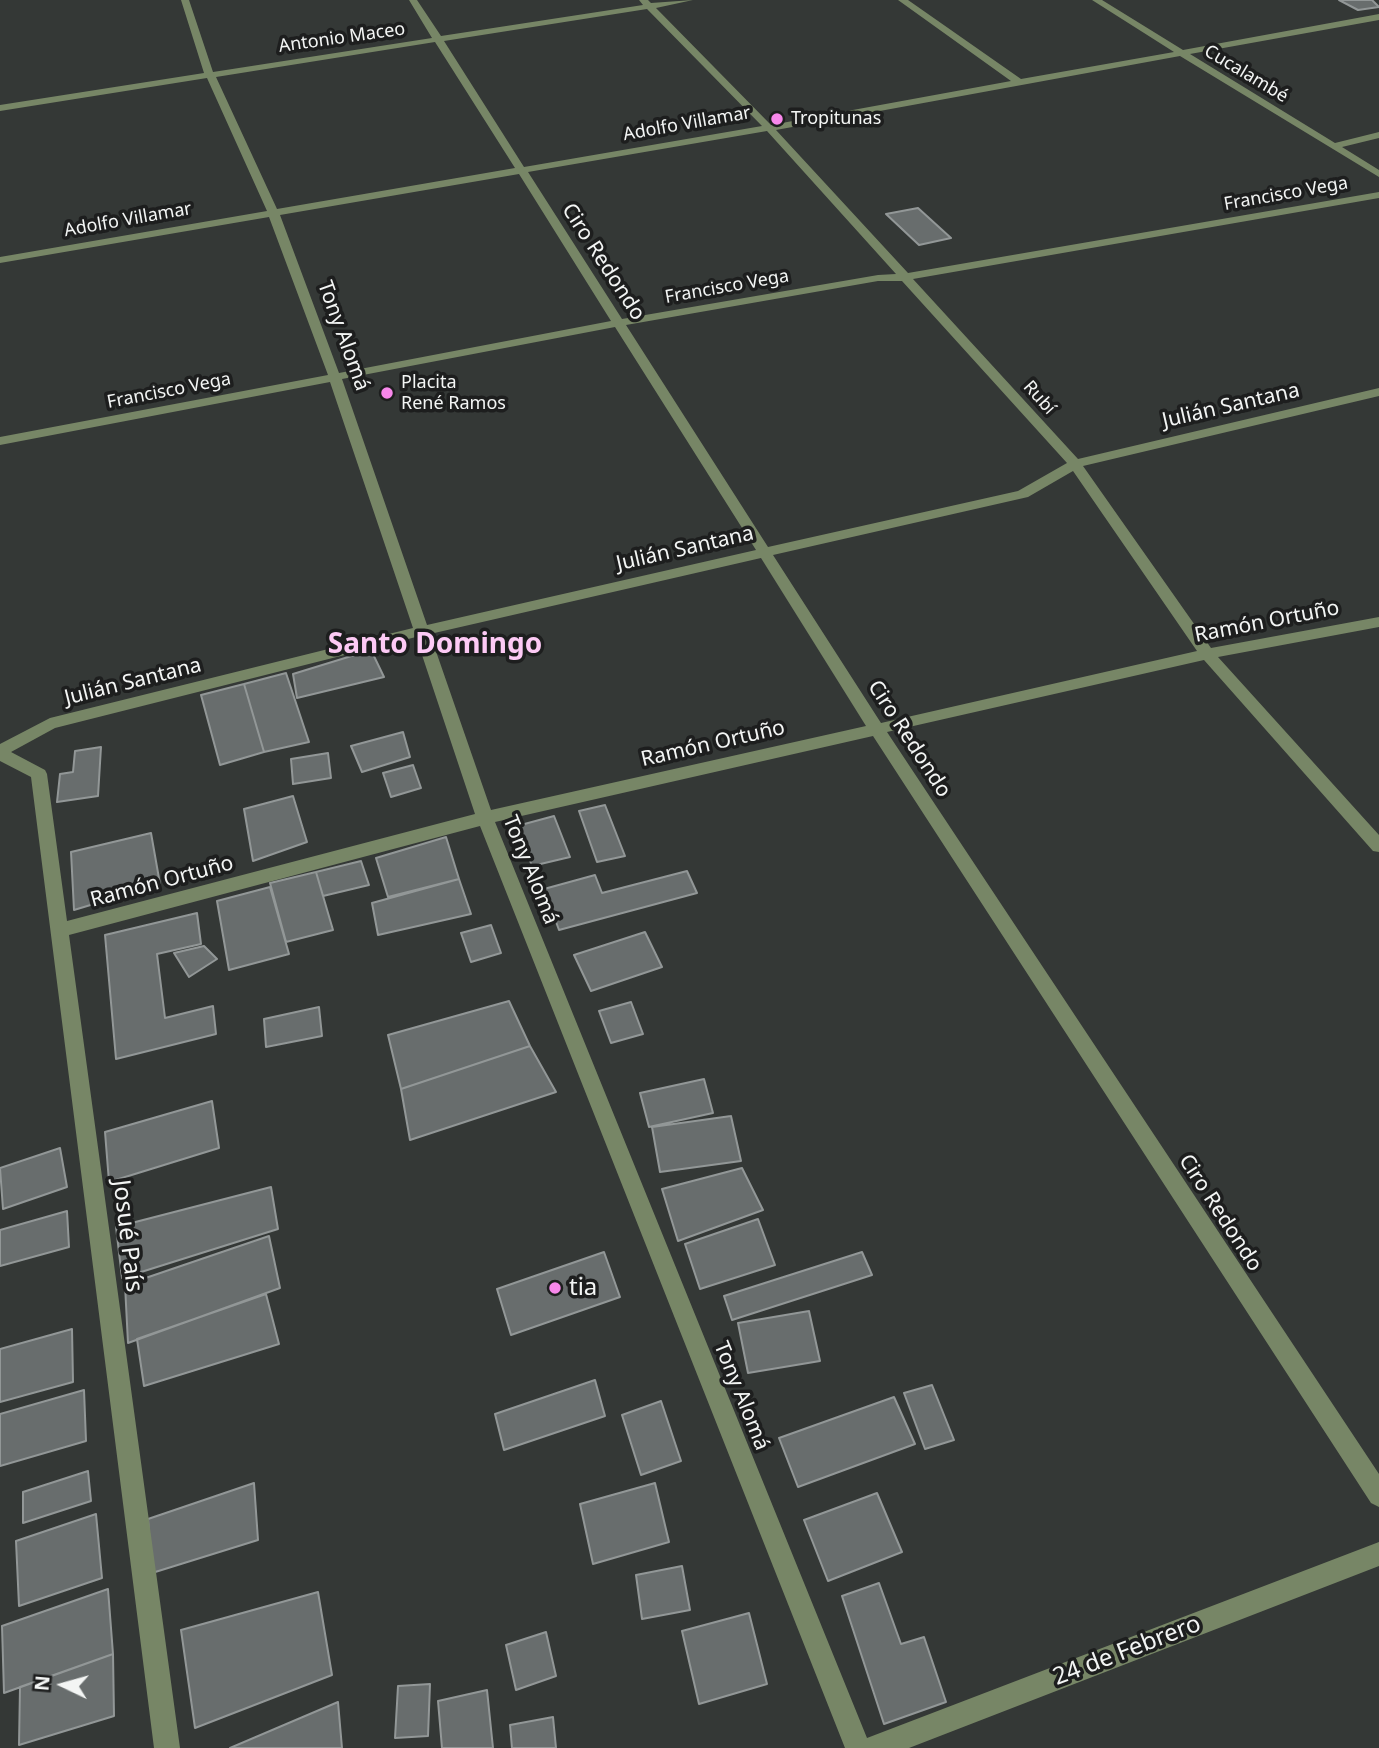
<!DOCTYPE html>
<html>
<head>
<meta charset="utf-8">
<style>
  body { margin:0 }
  #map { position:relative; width:1379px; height:1748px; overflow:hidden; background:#343836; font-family:"Noto Sans",sans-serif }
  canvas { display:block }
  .north { position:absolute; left:28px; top:1650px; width:70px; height:70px; -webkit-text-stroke:5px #1d1e1e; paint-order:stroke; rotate:275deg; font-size:19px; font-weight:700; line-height:28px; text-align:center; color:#f3f5f4 }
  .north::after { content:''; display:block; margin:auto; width:24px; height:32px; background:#f3f5f4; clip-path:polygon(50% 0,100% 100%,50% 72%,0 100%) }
</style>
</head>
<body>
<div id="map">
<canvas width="1379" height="1748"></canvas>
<div class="north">N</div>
</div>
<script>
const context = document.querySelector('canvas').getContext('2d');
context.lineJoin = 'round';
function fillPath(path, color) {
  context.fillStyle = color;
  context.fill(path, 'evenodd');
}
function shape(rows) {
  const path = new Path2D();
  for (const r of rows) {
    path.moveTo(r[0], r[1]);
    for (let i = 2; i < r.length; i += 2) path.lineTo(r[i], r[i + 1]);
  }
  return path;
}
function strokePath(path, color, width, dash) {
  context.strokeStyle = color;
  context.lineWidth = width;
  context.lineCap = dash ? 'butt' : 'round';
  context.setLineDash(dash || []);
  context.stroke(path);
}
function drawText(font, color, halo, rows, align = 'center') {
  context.font = font + ' "Noto Sans",sans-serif';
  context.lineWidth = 7;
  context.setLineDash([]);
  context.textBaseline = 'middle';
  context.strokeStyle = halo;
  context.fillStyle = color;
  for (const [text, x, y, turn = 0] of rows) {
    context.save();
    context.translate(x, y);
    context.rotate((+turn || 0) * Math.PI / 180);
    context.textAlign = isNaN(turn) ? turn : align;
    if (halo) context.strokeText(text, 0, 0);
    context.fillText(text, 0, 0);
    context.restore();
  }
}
const building = shape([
  [1339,0,1372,0,1379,7,1358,10,1339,0],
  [918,208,951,238,919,245,886,214,918,208],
  [371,650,384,677,297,698,293,674,371,650],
  [286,673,309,742,264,752,244,684,286,673],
  [244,684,264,752,220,765,201,695,244,684],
  [403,732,410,757,362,772,351,746,403,732],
  [101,747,98,796,57,802,60,774,73,772,75,751,101,747],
  [328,753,331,778,293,784,291,759,328,753],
  [413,765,421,788,391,797,383,773,413,765],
  [293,796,307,842,253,861,244,809,293,796],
  [605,805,625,856,597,862,579,811,605,805],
  [554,816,570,857,532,866,517,826,554,816],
  [151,833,160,884,74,910,71,852,151,833],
  [446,837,459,879,388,897,376,858,446,837],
  [361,861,369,885,323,896,316,872,361,861],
  [687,871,697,893,559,930,544,889,595,875,602,893,687,871],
  [316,872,333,930,286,942,270,883,316,872],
  [459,879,471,914,378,935,372,903,459,879],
  [270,887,289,954,229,970,217,901,270,887],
  [197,913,201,944,157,954,165,1018,213,1006,216,1034,116,1059,105,935,197,913],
  [491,925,501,953,471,962,461,933,491,925],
  [645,932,662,967,591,991,574,955,645,932],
  [204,946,217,959,189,977,174,953,204,946],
  [509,1001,530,1046,401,1089,388,1035,509,1001],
  [631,1002,643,1034,611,1043,599,1011,631,1002],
  [319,1007,322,1036,266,1047,264,1019,319,1007],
  [530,1046,556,1092,410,1140,401,1089,530,1046],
  [704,1079,713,1113,649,1127,640,1093,704,1079],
  [212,1101,219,1148,109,1182,105,1132,212,1101],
  [731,1116,741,1161,660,1172,652,1127,731,1116],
  [60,1148,67,1187,3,1209,0,1168,60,1148],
  [742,1168,763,1210,678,1241,662,1189,742,1168],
  [271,1187,278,1229,122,1278,116,1227,271,1187],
  [67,1211,69,1247,0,1266,0,1230,67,1211],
  [758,1219,775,1265,700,1289,685,1244,758,1219],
  [269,1236,280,1288,128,1343,125,1285,269,1236],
  [604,1252,620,1297,511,1335,497,1289,604,1252],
  [862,1252,872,1275,732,1320,724,1296,862,1252],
  [266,1294,279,1344,144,1386,137,1339,266,1294],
  [809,1311,820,1361,748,1373,738,1323,809,1311],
  [72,1329,73,1382,0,1402,0,1349,72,1329],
  [595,1380,605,1416,504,1450,495,1414,595,1380],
  [932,1385,954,1440,925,1449,904,1393,932,1385],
  [84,1390,86,1441,0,1466,0,1414,84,1390],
  [894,1397,915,1444,798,1487,779,1438,894,1397],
  [661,1401,681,1461,641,1475,622,1415,661,1401],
  [88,1471,91,1501,23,1523,23,1492,88,1471],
  [254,1483,258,1540,152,1573,148,1519,254,1483],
  [655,1483,669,1542,593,1564,580,1504,655,1483],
  [877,1493,902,1552,828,1581,804,1520,877,1493],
  [96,1514,102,1578,19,1606,16,1541,96,1514],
  [682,1566,690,1610,642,1619,636,1575,682,1566],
  [879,1583,901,1644,924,1637,946,1702,884,1724,842,1596,879,1583],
  [108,1589,113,1654,4,1693,2,1626,108,1589],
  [318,1592,332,1675,195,1728,181,1630,318,1592],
  [749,1613,767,1684,699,1704,682,1631,749,1613],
  [546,1632,556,1676,516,1690,506,1645,546,1632],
  [113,1654,114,1716,19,1745,20,1687,113,1654],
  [430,1684,428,1736,395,1738,398,1686,430,1684],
  [487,1690,493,1748,442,1748,438,1701,487,1690],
  [338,1702,342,1748,230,1748,338,1702],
  [553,1717,556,1748,512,1748,510,1725,553,1717]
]);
const minor = shape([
  [181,0,189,0,213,72,432,38,409,0,417,0,441,36,643,5,639,0,648,0,651,3,693,0,656,8,771,125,1011,81,898,0,908,0,1021,79,1174,52,1092,0,1102,0,1183,50,1379,14,1379,20,1190,54,1335,143,1379,132,1379,138,1342,147,1379,170,1379,177,1180,56,776,130,908,273,1379,192,1379,198,913,279,1078,459,1379,388,1379,396,1083,466,1211,648,1379,617,1379,627,1218,657,1379,835,1379,852,1373,851,1204,660,887,732,1379,1474,1379,1507,1371,1503,873,736,495,822,867,1738,1379,1542,1379,1566,909,1748,845,1748,480,826,69,935,180,1748,154,1748,31,777,0,761,0,744,50,718,413,628,330,382,0,445,0,437,328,375,269,217,0,263,0,257,267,211,207,78,0,111,0,105,204,73,181,0],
  [647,9,762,126,524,167,444,41,647,9],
  [435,42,515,168,277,209,216,77,435,42],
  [767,131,896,274,878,275,622,319,528,172,767,131],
  [519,174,611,321,339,373,280,215,519,174],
  [878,281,902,281,1067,463,1018,491,768,547,626,325,878,281],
  [615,327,756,550,427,625,342,379,615,327],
  [1073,471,1197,651,881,723,773,555,1028,497,1073,471],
  [761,558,866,726,491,810,430,634,761,558],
  [416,637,475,814,67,921,47,774,45,770,11,752,55,728,416,637]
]);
const markers = [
  [777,119,7,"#f888eb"],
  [387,393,7,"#f888eb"],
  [555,1288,7,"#f888eb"]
];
const farStreetnames = [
  ["Antonio Maceo",342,38,-8],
  ["Cucalambé",1246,74,31],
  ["Adolfo Villamar",687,124,-10],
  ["Francisco Vega",1286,194,-10],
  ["Adolfo Villamar",128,220,-10],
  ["Francisco Vega",727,287,-10],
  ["Francisco Vega",169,391,-11],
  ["Rubí",1039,398,48]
];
const farPoinames = [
  ["Tropitunas",791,119],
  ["Placita",401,383],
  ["René Ramos",401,404]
];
const streetNames = [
  ["Ciro Redondo",603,262,57],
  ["Tony Alomá",343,336,70],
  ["Julián Santana",1231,406,-13],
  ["Julián Santana",685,549,-13],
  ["Ramón Ortuño",1267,622,-11],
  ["Julián Santana",133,682,-14],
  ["Ciro Redondo",909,739,57],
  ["Ramón Ortuño",713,744,-13],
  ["Tony Alomá",530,870,68],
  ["Ramón Ortuño",162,882,-15],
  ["Ciro Redondo",1220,1213,57],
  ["Tony Alomá",741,1396,68]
];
const nearStreetnames = [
  ["Josué País",127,1236,83],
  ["24 de Febrero",1127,1651,-21]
];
const nearPoinames = [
  ["tia",569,1288]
];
const districtNames = [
  ["Santo Domingo",435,645]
];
fillPath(building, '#686d6d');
strokePath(building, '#929797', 2);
fillPath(minor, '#778666');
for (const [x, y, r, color] of markers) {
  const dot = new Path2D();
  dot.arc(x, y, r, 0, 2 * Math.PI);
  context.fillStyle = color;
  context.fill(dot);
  strokePath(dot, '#1d1e1e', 2.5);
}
drawText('18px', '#f3f5f4', '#1d1e1e', farStreetnames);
drawText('18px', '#f3f5f4', '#1d1e1e', farPoinames, 'left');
drawText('21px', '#f3f5f4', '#1d1e1e', streetNames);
drawText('24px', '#f3f5f4', '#1d1e1e', nearStreetnames);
drawText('24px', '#f3f5f4', '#1d1e1e', nearPoinames, 'left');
drawText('bold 28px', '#fdcaf5', '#1d1e1e', districtNames);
</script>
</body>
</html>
